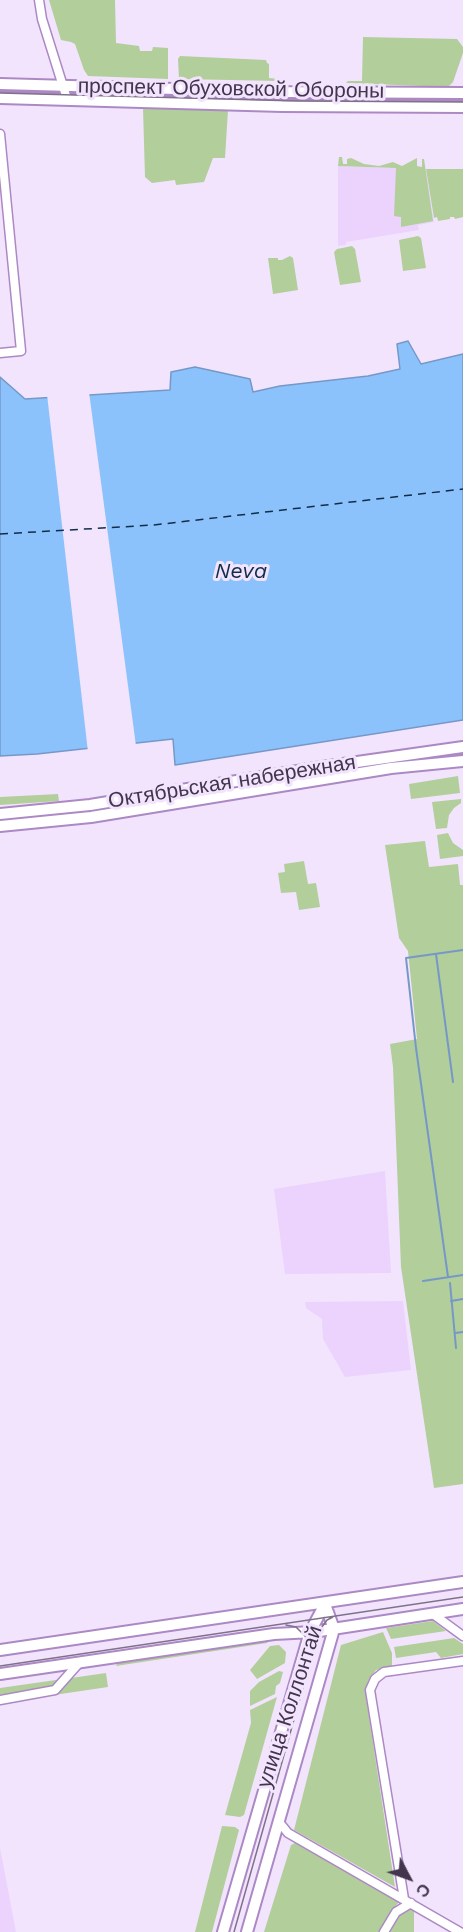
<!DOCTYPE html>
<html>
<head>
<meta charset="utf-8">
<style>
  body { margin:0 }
  #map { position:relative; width:463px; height:1932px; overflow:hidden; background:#f3e4fe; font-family:"Work Sans",sans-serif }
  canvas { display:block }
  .north { position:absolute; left:379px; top:1848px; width:60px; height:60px; -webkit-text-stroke:4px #f3e4fe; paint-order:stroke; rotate:131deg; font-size:16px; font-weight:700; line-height:24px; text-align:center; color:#44354e }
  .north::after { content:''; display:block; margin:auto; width:21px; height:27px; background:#44354e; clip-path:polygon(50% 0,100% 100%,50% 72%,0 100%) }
</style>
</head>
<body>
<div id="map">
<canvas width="463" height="1932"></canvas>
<div class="north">С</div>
</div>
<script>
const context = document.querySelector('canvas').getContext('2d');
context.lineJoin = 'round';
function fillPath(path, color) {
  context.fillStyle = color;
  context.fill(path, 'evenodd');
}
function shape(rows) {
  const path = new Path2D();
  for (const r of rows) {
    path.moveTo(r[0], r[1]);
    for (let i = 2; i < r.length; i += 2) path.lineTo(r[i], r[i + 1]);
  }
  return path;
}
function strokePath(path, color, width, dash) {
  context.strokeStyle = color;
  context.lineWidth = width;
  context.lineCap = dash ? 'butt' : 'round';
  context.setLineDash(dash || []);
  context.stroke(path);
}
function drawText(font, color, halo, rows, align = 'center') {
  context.font = font + ' "Work Sans",sans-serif';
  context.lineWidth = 6;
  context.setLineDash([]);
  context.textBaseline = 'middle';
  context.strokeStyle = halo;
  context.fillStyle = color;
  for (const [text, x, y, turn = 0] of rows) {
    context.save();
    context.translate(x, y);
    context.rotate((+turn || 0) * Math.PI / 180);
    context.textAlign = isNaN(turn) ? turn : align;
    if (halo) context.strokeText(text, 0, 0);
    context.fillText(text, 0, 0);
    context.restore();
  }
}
const built = shape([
  [338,166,426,169,434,222,418,225,419,230,346,242,346,245,338,246],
  [385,1171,391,1273,285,1274,274,1189],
  [403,1301,411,1370,345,1377,323,1339,322,1319,306,1308,305,1302],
  [0,1848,16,1932,0,1932]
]);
const green = shape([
  [49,0,115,0,116,43,139,46,140,51,152,51,153,47,168,48,168,79,88,76,84,70,75,44,71,42,61,40],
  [363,37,457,39,463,47,463,53,453,82,448,87,346,83,348,81,362,81],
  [180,56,266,60,267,63,269,64,269,78,279,79,279,81,179,79,178,59],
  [143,108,228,110,225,158,213,158,204,182,176,185,175,180,152,183,145,177],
  [339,157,342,157,343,164,347,164,347,159,351,158,364,164,379,166,393,162,402,166,417,158,417,166,422,167,422,159,424,159,433,221,401,227,401,217,394,216,396,168,338,166],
  [426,169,463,169,463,217,455,219,454,217,450,217,450,219,438,221,437,217,434,218],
  [418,236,421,238,426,268,403,271,399,240],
  [352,246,355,249,361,282,340,285,334,252,337,249],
  [290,256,293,258,298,290,273,294,268,258,278,258,278,260,282,260],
  [458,776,460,793,411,799,409,784],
  [58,794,59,801,0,805,0,797],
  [461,799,461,803,454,808,449,815,447,828,436,829,432,802],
  [448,833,453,843,463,850,463,856,440,859,437,835],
  [425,841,429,867,458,864,460,885,463,885,463,1484,434,1488,401,1267,393,1067,390,1044,417,1039,408,951,399,938,385,845],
  [304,861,308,884,316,883,320,907,299,910,296,892,281,893,278,873,285,872,284,864],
  [433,1621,446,1631,391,1639,386,1628],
  [383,1632,392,1653,392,1667,376,1670,368,1681,366,1697,395,1887,294,1830,341,1645],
  [454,1638,463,1644,463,1654,441,1658,436,1652,396,1658,394,1647],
  [270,1639,267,1643,116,1666,118,1662],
  [279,1645,286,1652,285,1663,257,1679,250,1670,270,1646],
  [279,1671,283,1672,280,1683,276,1686,275,1694,250,1706,250,1691,259,1682],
  [106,1673,108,1687,0,1703,58,1692,71,1678],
  [63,1679,58,1685,0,1696,0,1688],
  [277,1697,244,1815,240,1817,225,1815,251,1723,250,1710],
  [222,1826,235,1827,239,1830,212,1932,195,1932],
  [297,1842,399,1902,389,1914,380,1932,264,1932,291,1845],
  [408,1908,414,1910,414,1932,390,1932,401,1913]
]);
const water = shape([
  [408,341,421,364,463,354,463,720,175,765,173,739,37,754,0,756,0,377,25,399,170,390,171,372,195,367,250,379,253,392,280,386,368,376,400,369,397,344,408,341]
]);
const pier = shape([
  [89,392,136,746,88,752,47,394]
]);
const stream = shape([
  [436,954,453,1082],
  [448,1277,416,1048,406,958,463,950],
  [423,1281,463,1275],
  [450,1283,456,1348],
  [451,1301,463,1299],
  [455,1333,463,1332]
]);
const ferry = shape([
  [0,534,154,525,463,489]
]);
const minor = shape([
  [39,0,42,19,67,99],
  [0,134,21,351,0,353],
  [433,1614,463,1636],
  [0,1700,55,1690,79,1663],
  [279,1822,288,1833,460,1932],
  [404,1899,370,1690,375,1679,384,1672,463,1661],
  [384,1932,396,1912,411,1903]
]);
const major = shape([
  [0,84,282,92,463,93],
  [0,98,282,106,463,107],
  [0,814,90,805,322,767,463,747],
  [0,826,91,817,391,768,463,761],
  [0,1650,463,1582],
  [0,1674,274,1634,313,1632,463,1609],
  [223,1932,310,1632,325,1604],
  [247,1932,334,1629,325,1604]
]);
const tram = shape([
  [0,93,298,101,463,102],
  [286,1625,296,1627,305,1636,311,1646,311,1653],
  [0,1666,463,1597],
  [234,1932,319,1631,327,1620,333,1617]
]);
const streetNames = [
  ["проспект Обуховской Обороны",231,89,1],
  ["Октябрьская набережная",232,782,-9],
  ["улица Коллонтай",290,1707,-72]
];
const waterNames = [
  ["Neva",241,572]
];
fillPath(built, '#ebd3fd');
fillPath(green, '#b2ce9b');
fillPath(water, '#8cc2fb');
strokePath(water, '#7698c7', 1.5);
fillPath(pier, '#f3e4fe');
strokePath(stream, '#7698c7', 2);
strokePath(ferry, '#112d49', 1.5, [8, 6]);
strokePath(minor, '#ac89c4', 11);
strokePath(major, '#ac89c4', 14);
strokePath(minor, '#fff', 8);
strokePath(major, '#fff', 10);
strokePath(tram, '#80718b', 1.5);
drawText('21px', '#44354e', '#f3e4fe', streetNames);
drawText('italic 22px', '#112d49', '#f3e4fe', waterNames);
</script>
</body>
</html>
